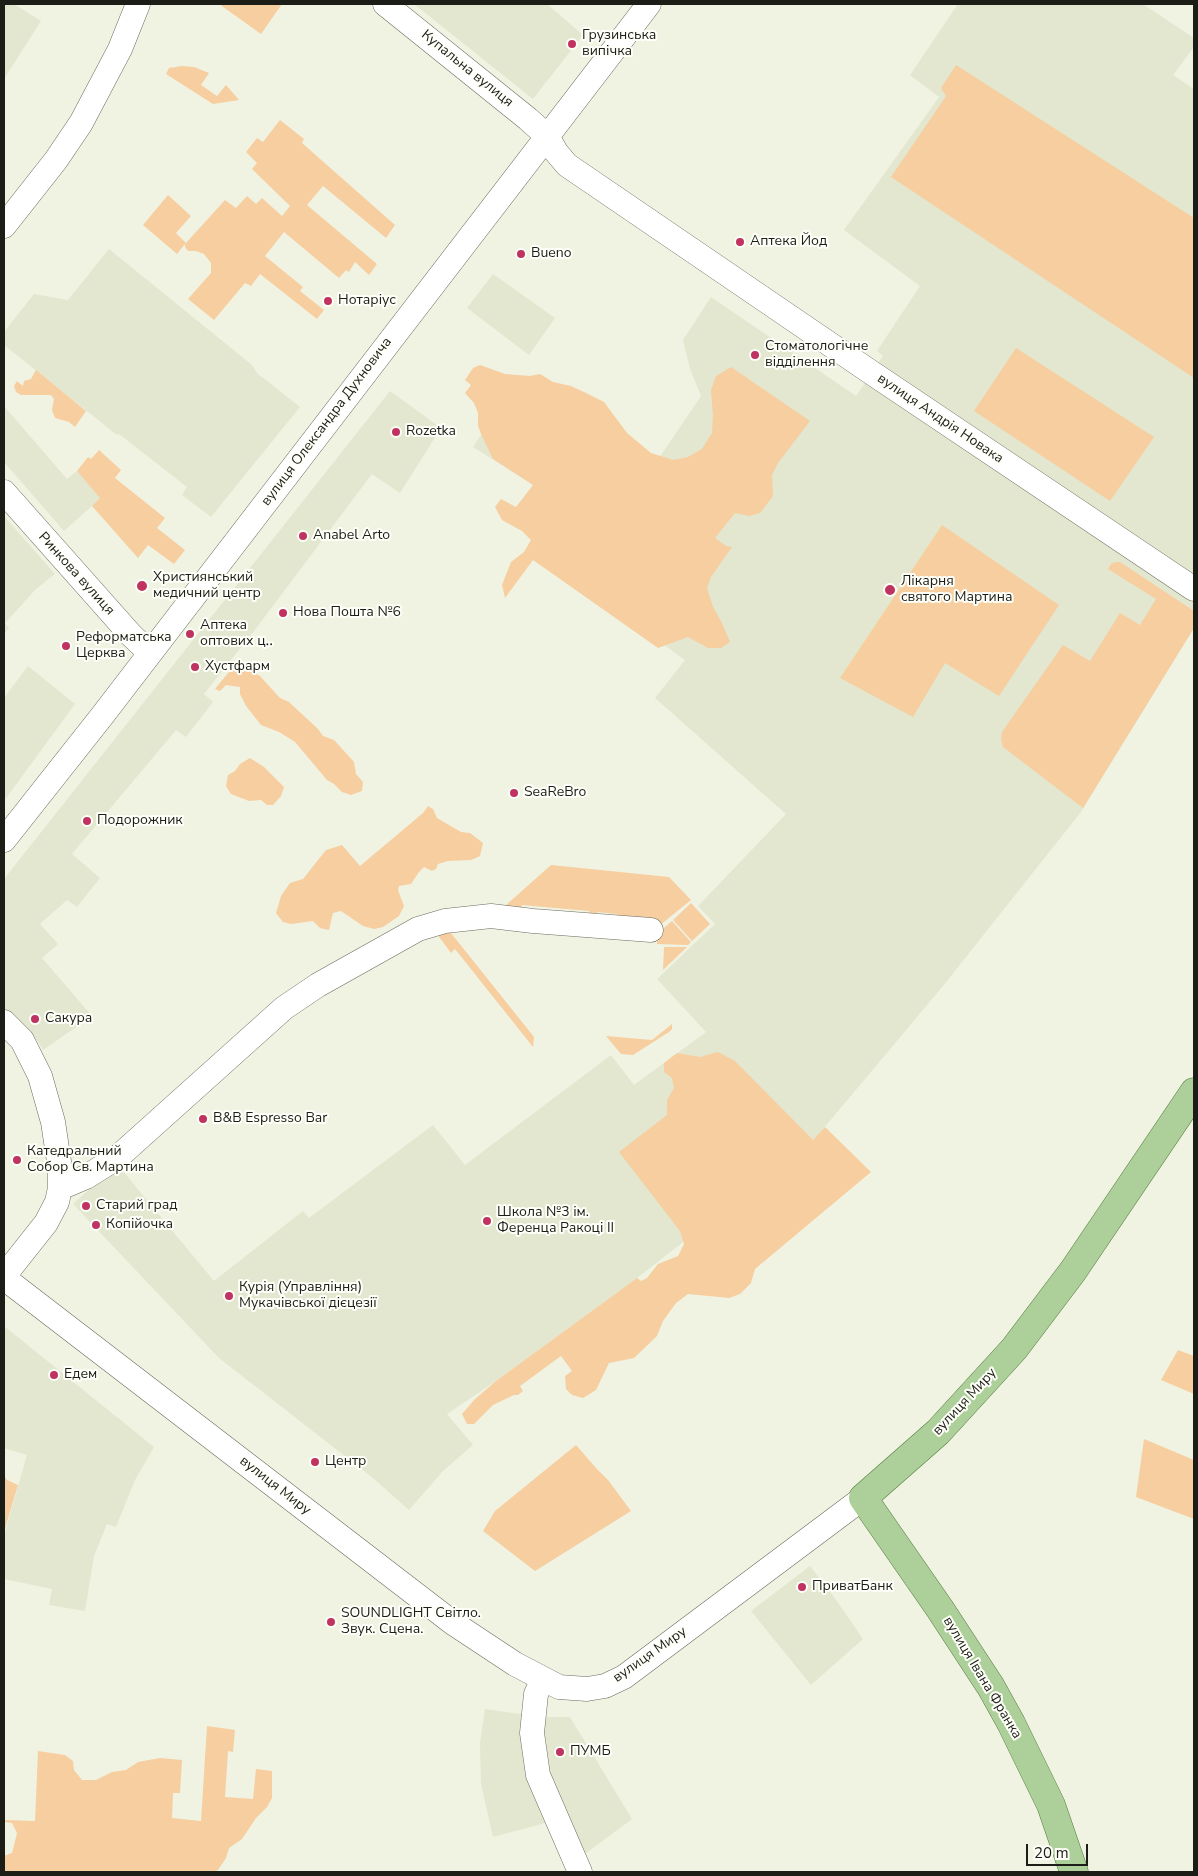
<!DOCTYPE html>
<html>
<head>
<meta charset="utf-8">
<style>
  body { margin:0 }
  #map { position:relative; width:1198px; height:1876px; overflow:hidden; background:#f0f3e2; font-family:"Nunito Sans",sans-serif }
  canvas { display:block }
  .frame { position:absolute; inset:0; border:5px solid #1c1d17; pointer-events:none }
  .scale { position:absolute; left:1026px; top:1844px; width:62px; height:22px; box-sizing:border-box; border:2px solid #1c1d17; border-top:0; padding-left:6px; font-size:15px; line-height:18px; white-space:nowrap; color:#1c1d17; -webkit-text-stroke:4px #fefff8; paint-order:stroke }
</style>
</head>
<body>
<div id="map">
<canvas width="1198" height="1876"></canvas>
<div class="frame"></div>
<div class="scale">20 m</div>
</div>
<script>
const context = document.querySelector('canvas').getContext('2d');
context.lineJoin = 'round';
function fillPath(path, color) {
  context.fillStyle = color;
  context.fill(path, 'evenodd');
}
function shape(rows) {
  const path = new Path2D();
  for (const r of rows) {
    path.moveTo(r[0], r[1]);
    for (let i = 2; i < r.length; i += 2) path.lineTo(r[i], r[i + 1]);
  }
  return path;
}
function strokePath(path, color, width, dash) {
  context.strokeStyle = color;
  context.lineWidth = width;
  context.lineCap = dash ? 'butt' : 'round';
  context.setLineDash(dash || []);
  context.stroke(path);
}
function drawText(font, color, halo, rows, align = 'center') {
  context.font = font + ' "Nunito Sans",sans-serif';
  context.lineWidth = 4;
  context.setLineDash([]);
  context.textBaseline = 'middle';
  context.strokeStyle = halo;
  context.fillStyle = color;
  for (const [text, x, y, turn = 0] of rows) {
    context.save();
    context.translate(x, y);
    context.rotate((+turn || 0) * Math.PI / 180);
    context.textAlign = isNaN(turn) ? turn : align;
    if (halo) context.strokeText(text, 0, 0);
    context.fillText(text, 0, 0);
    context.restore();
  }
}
const built = shape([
  [4,4,14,4,41,21,4,79],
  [414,4,547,4,583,35,533,99],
  [958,4,1143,4,1194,38,1194,47,1173,75,1194,89,1194,628,1081,812,943,986,813,1141,637,1278,496,1381,447,1414,473,1445,443,1471,409,1510,373,1478,219,1358,73,1204,117,1164,214,1281,303,1211,309,1218,433,1125,465,1165,611,1055,634,1085,706,1032,657,979,715,924,698,906,786,814,655,698,685,660,533,551,567,506,473,447,516,382,653,467,701,396,690,369,683,340,711,297,856,396,883,356,877,351,920,286,844,230,939,97,910,75],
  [109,249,252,365,257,373,300,407,211,517,182,495,187,487,119,434,117,435,4,345,4,332,34,294,68,300],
  [493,274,555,318,529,355,467,308],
  [390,391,441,428,400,493,372,474,254,631,204,694,213,702,186,737,176,730,72,854,100,878,77,907,67,900,40,924,58,944,42,958,92,1016,43,1050,37,1040,4,1010,4,879],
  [4,406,67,479,77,471,101,498,64,531,4,462],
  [4,516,55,574,36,589,5,623,9,628,4,634],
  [28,666,75,704,4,801,4,698],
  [4,1326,154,1447,135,1480,116,1527,107,1524,94,1556,85,1611,49,1605,52,1589,4,1579,4,1535,27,1455,4,1448],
  [810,1566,834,1597,863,1639,811,1685,751,1611],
  [485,1709,527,1715,532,1786,545,1823,493,1837,481,1784,480,1743],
  [539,1717,570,1717,632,1819,585,1854,543,1763]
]);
const green = shape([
  [219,4,282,4,261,34],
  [956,65,1194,218,1194,378,891,177,946,96,941,88],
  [182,66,194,67,209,73,201,85,217,96,226,85,239,100,213,104,166,74,169,68],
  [280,120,304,139,302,143,395,225,386,238,323,186,307,205,377,264,369,275,355,262,349,272,346,270,339,278,284,232,265,256,303,287,300,291,324,310,317,319,260,274,251,286,245,283,214,320,188,299,211,273,211,263,204,254,196,251,188,251,185,247,185,244,177,254,143,225,168,195,191,216,176,233,186,243,225,200,236,208,247,196,256,204,262,198,282,216,290,206,252,169,257,163,246,152,257,138,263,142],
  [1016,348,1154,437,1110,501,974,411],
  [480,365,505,374,530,376,540,374,553,382,571,386,586,393,604,402,627,433,651,453,673,460,688,457,702,449,712,433,713,415,711,390,716,376,731,367,810,421,778,463,772,475,773,496,760,513,749,516,735,513,715,538,726,546,732,547,711,577,707,588,713,607,722,623,730,642,721,648,708,648,688,637,658,648,533,560,505,598,502,585,511,562,524,552,531,540,522,531,502,520,495,507,501,499,516,507,533,485,493,459,481,434,478,426,478,413,474,403,465,393,471,385,465,380,473,368],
  [36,370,86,411,75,427,69,422,55,418,52,410,54,399,51,395,21,395,16,392,14,386,17,381,23,386,24,381,31,379],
  [99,450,121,470,115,478,165,518,157,528,185,550,174,564,148,545,138,558,92,506,100,498,77,471,88,457,91,459],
  [942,525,1059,605,999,696,945,663,913,717,840,678],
  [1115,562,1120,562,1194,611,1194,628,1083,808,1003,747,1001,739,1002,732,1063,645,1090,661,1120,613,1140,625,1156,599,1108,569,1111,564],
  [236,668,246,668,260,676,280,698,289,702,318,729,323,736,334,740,354,762,356,774,363,782,362,791,351,795,342,792,334,784,327,780,295,742,279,732,261,725,246,706,240,694,240,687,226,685,220,691,215,689,228,673],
  [250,758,264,767,284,787,281,796,273,805,267,805,261,800,249,801,231,794,226,786,228,775,235,771,240,764],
  [428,806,433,809,437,818,461,832,470,833,483,843,480,856,471,860,448,861,438,864,436,869,432,871,424,867,419,872,411,884,399,886,398,890,404,906,399,916,383,927,374,929,363,926,341,911,333,913,329,930,320,928,313,921,291,924,283,922,276,913,281,896,290,883,303,879,326,850,342,845,360,866,423,813],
  [551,865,669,877,691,900,659,926,616,925,617,914,597,912,596,924,588,923,589,911,522,905,520,916,496,914],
  [691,903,710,924,692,941,673,920],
  [672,921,691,942,688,945,657,944,657,934],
  [443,923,534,1037,533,1047,455,949,451,953,431,926],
  [664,947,687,947,663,970],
  [672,1024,672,1029,669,1032,633,1055,621,1054,606,1036,652,1040],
  [718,1052,735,1061,813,1140,825,1127,871,1172,755,1269,751,1283,740,1294,729,1298,688,1294,676,1303,663,1321,657,1336,634,1358,609,1363,596,1390,583,1398,572,1395,566,1389,565,1376,572,1371,561,1356,520,1386,523,1391,518,1395,514,1395,493,1405,474,1424,467,1424,462,1414,475,1399,496,1381,637,1278,641,1281,647,1278,658,1264,678,1256,684,1244,680,1231,619,1152,667,1115,667,1100,674,1088,672,1078,664,1072,664,1063,677,1053,700,1057],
  [1178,1350,1194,1356,1194,1394,1161,1380],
  [1144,1439,1194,1460,1194,1519,1136,1497],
  [576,1445,596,1468,608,1480,631,1511,535,1571,483,1531,495,1511],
  [4,1475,7,1480,18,1485,4,1532],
  [207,1726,235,1730,233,1752,228,1751,225,1797,253,1799,256,1769,272,1771,272,1798,267,1807,256,1818,242,1839,229,1848,226,1858,218,1870,213,1872,4,1872,4,1856,12,1853,17,1833,12,1823,4,1822,4,1820,35,1821,38,1751,65,1755,73,1761,74,1770,82,1780,96,1780,112,1772,126,1770,138,1762,160,1758,182,1760,180,1793,173,1793,172,1818,201,1821]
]);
const minor = shape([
  [385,4,528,119,547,136,556,152,567,165,872,373,1194,589],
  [4,226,56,160,81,123,120,49,138,4],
  [4,492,131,635,150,653],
  [4,840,102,716,649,4],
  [4,1022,22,1040,40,1076,53,1122,60,1168,60,1188,57,1202,46,1223,4,1276],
  [60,1188,86,1177,118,1157,284,1008,318,985,418,929,445,921,491,916,533,921,651,930],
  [4,1278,453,1623,515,1664,559,1687,587,1689,605,1686,624,1677,863,1498],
  [543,1679,536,1694,532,1733,538,1775,580,1872]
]);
const major = shape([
  [1074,1872,1051,1805,1011,1723,991,1687,940,1609,863,1498,938,1432,1014,1349,1073,1271,1194,1092]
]);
const markers = [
  [572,44,5,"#c0325f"],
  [740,242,5,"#c0325f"],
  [521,254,5,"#c0325f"],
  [328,301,5,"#c0325f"],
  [755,355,5,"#c0325f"],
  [396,432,5,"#c0325f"],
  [303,536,5,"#c0325f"],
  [142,586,6,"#c0325f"],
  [890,590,6,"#c0325f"],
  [283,613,5,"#c0325f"],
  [190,634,5,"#c0325f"],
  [66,646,5,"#c0325f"],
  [195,667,5,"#c0325f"],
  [514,793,5,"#c0325f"],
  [87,821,5,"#c0325f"],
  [35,1019,5,"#c0325f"],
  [203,1119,5,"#c0325f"],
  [17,1160,5,"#c0325f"],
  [86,1206,5,"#c0325f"],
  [487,1221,5,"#c0325f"],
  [96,1225,5,"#c0325f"],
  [229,1296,5,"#c0325f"],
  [54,1375,5,"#c0325f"],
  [315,1462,5,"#c0325f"],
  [802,1587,5,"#c0325f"],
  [331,1622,5,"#c0325f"],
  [560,1752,5,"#c0325f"]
];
const poiNames = [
  ["Грузинська",582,36],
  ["випічка",582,52],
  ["Аптека Йод",750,242],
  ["Bueno",531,254],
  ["Нотаріус",338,301],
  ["Стоматологічне",765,347],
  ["відділення",765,363],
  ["Rozetka",406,432],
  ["Anabel Arto",313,536],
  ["Християнський",153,578],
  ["медичний центр",153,594],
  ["Лікарня",901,582],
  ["святого Мартина",901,598],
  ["Нова Пошта №6",293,613],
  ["Аптека",200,626],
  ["оптових ц‥",200,642],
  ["Реформатська",76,638],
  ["Церква",76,654],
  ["Хустфарм",205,667],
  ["SeaReBro",524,793],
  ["Подорожник",97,821],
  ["Сакура",45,1019],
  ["B&B Espresso Bar",213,1119],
  ["Катедральний",27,1152],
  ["Собор Св. Мартина",27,1168],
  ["Старий град",96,1206],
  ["Школа №3 ім.",497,1213],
  ["Ференца Ракоці II",497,1229],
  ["Копійочка",106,1225],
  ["Курія (Управління)",239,1288],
  ["Мукачівської дієцезії",239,1304],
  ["Едем",64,1375],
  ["Центр",325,1462],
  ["ПриватБанк",812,1587],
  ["SOUNDLIGHT Світло.",341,1614],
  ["Звук. Сцена.",341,1630],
  ["ПУМБ",570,1752]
];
const streetNames = [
  ["Купальна вулиця",467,69,39],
  ["вулиця Андрія Новака",940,419,34],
  ["вулиця Олександра Духновича",327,422,-53],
  ["Ринкова вулиця",76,574,48],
  ["вулиця Миру",965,1402,-47],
  ["вулиця Миру",275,1486,38],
  ["вулиця Миру",650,1655,-35],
  ["вулиця Івана Франка",982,1678,59]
];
fillPath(built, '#e3e7cf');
fillPath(green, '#f6cea0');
strokePath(minor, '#696b5d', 25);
strokePath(major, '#567c40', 29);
strokePath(minor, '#fff', 24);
strokePath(major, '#adcf9a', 28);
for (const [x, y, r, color] of markers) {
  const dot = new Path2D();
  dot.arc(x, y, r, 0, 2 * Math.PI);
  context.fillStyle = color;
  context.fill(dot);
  strokePath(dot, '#fefff8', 2);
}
drawText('14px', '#1c1d17', '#fefff8', poiNames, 'left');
drawText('14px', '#1c1d17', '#fefff8', streetNames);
</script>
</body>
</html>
